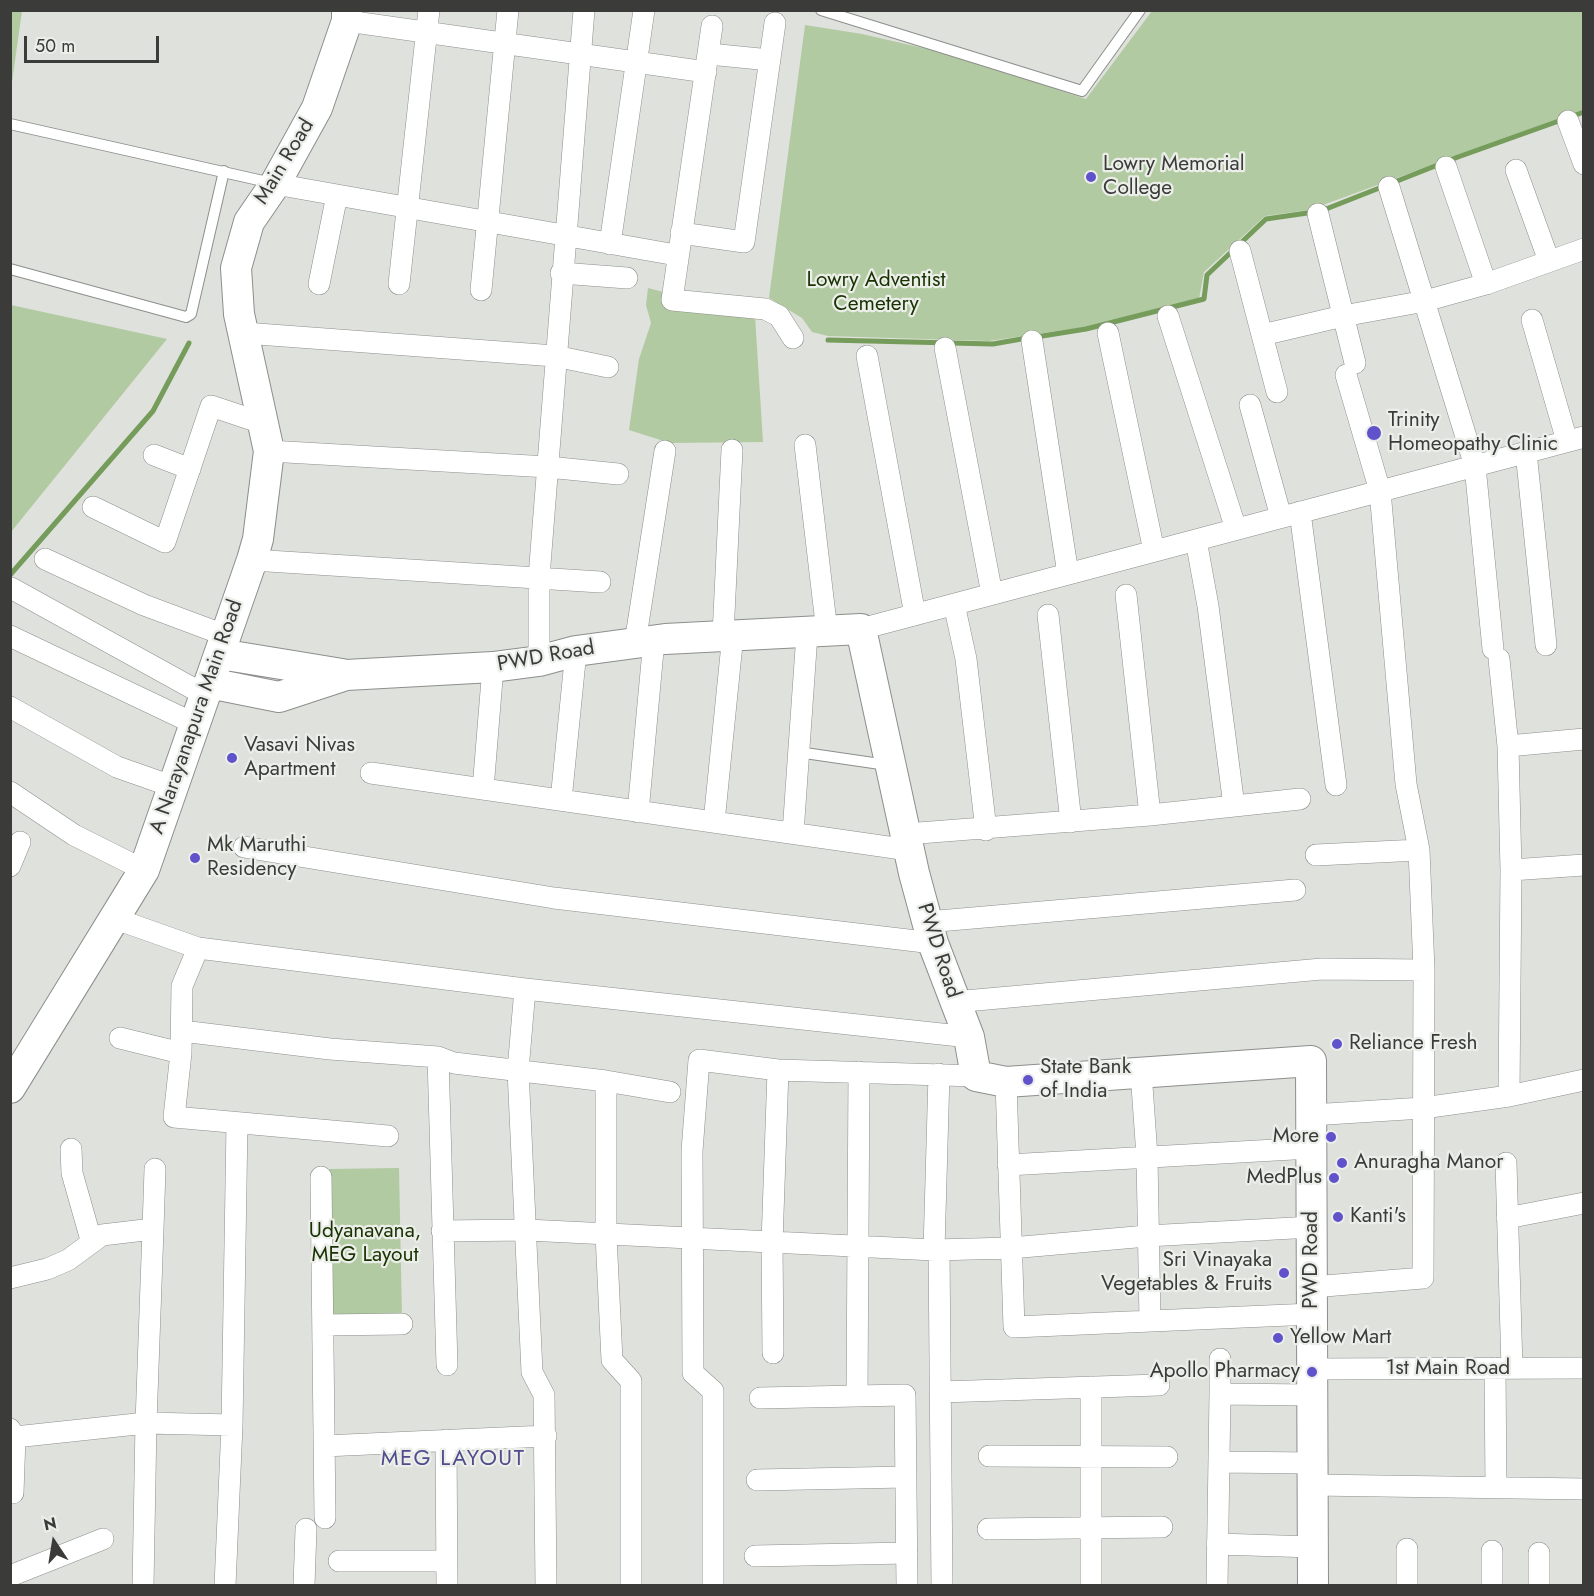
<!DOCTYPE html>
<html>
<head>
<meta charset="utf-8">
<style>
  body { margin:0 }
  #map { position:relative; width:1594px; height:1596px; overflow:hidden; background:#dee1dc; font-family:Jost,sans-serif }
  canvas { display:block }
  .frame { position:absolute; inset:0; border:12px solid #3b3c3a; pointer-events:none }
  .north { position:absolute; left:24px; top:1512px; width:60px; height:60px; -webkit-text-stroke:4px #ebeee9; paint-order:stroke; rotate:348deg; font-size:16px; font-weight:700; line-height:24px; text-align:center; color:#3b3c3a }
  .north::after { content:''; display:block; margin:auto; width:21px; height:27px; background:#3b3c3a; clip-path:polygon(50% 0,100% 100%,50% 72%,0 100%) }
  .scale { position:absolute; left:24px; top:36px; width:135px; height:27px; box-sizing:border-box; border:3px solid #3b3c3a; border-top:0; padding-left:8px; font-size:18px; line-height:21px; white-space:nowrap; color:#3b3c3a; -webkit-text-stroke:4px #ebeee9; paint-order:stroke }
</style>
</head>
<body>
<div id="map">
<canvas width="1594" height="1596"></canvas>
<div class="frame"></div>
<div class="north">N</div>
<div class="scale">50 m</div>
</div>
<script>
const context = document.querySelector('canvas').getContext('2d');
context.lineJoin = 'round';
function fillPath(path, color) {
  context.fillStyle = color;
  context.fill(path, 'evenodd');
}
function shape(rows) {
  const path = new Path2D();
  for (const r of rows) {
    path.moveTo(r[0], r[1]);
    for (let i = 2; i < r.length; i += 2) path.lineTo(r[i], r[i + 1]);
  }
  return path;
}
function strokePath(path, color, width, dash) {
  context.strokeStyle = color;
  context.lineWidth = width;
  context.lineCap = dash ? 'butt' : 'round';
  context.setLineDash(dash || []);
  context.stroke(path);
}
function drawText(font, color, halo, rows, align = 'center') {
  context.font = font + ' Jost,sans-serif';
  context.lineWidth = 4.5;
  context.setLineDash([]);
  context.textBaseline = 'middle';
  context.strokeStyle = halo;
  context.fillStyle = color;
  for (const [text, x, y, turn = 0] of rows) {
    context.save();
    context.translate(x, y);
    context.rotate((+turn || 0) * Math.PI / 180);
    context.textAlign = isNaN(turn) ? turn : align;
    if (halo) context.strokeText(text, 0, 0);
    context.fillText(text, 0, 0);
    context.restore();
  }
}
const green = shape([
  [11,10,22,11,11,89,10,11],
  [1152,11,1583,11,1583,110,1309,210,1265,216,1204,272,1199,299,1085,327,989,341,828,336,812,332,802,318,769,298,805,25,862,34,958,56,1086,99],
  [648,288,755,316,763,442,670,443,629,430,639,359,651,323,646,305],
  [11,305,167,339,11,532,10,305],
  [399,1168,402,1319,332,1320,329,1169]
]);
const stream = shape([
  [1036,337,1086,329,1204,299,1207,275,1266,219,1321,211,1458,157,1584,112],
  [828,340,993,344,1027,338],
  [10,575,153,411,189,343]
]);
const lane = shape([
  [821,10,1082,91,1140,10],
  [10,124,272,183],
  [10,269,186,317,191,314,224,171],
  [798,752,887,765]
]);
const street = shape([
  [347,21,706,72],
  [712,26,672,300,765,309,779,316,793,338],
  [709,54,770,60],
  [1568,121,1584,164],
  [1446,167,1486,284],
  [1516,170,1549,261],
  [275,184,676,255],
  [1389,187,1475,466,1493,649],
  [1318,214,1355,363],
  [681,233,744,242,775,23],
  [610,244,644,10],
  [1240,251,1277,392],
  [561,273,627,278],
  [319,284,337,195],
  [399,284,429,10],
  [481,290,508,10],
  [1168,316,1236,529],
  [1532,320,1567,441],
  [244,333,555,356,608,367],
  [1108,333,1154,551],
  [1262,335,1343,316,1425,301,1486,284,1584,249],
  [1032,341,1068,574],
  [945,348,992,594],
  [867,356,915,615],
  [1250,405,1281,517],
  [805,445,827,632],
  [269,451,548,467,618,474],
  [1526,452,1546,645],
  [154,455,190,469],
  [93,507,165,542,211,406,265,424],
  [1300,512,1336,785],
  [1196,540,1208,606,1234,806],
  [45,559,144,605,227,636],
  [252,560,600,582],
  [11,588,203,694],
  [1126,595,1150,815],
  [954,604,966,659,986,830],
  [1048,615,1071,822],
  [861,629,1584,437],
  [723,635,732,450],
  [10,636,195,724],
  [635,643,665,451],
  [1499,659,1508,746,1511,870,1509,1096],
  [539,661,539,577,584,10],
  [10,707,117,767,174,787],
  [1508,746,1584,739],
  [371,773,909,850],
  [483,789,493,667],
  [10,792,74,835,144,870],
  [561,800,576,651],
  [638,812,654,640],
  [714,822,733,634],
  [793,833,807,634],
  [906,834,1150,815,1300,799],
  [244,847,554,898,933,943],
  [1316,855,1419,850],
  [10,866,20,842],
  [1511,870,1584,865],
  [116,919,198,948,525,989,969,1037],
  [927,922,1295,890],
  [198,948,182,986,181,1053,174,1117,388,1136],
  [525,989,518,1070,532,1372,544,1395,546,1586],
  [954,1002,1322,969,1424,970],
  [182,1031,330,1049,438,1057,454,1063,606,1081,670,1092],
  [120,1038,181,1053],
  [438,1057,447,1365],
  [1141,1072,1147,1156,1150,1321],
  [606,1081,606,1235,612,1360,631,1381,631,1586],
  [1006,1082,1014,1327,1312,1314],
  [1311,1115,1423,1108,1509,1096,1584,1080],
  [71,1149,72,1173,91,1240],
  [1506,1163,1512,1368],
  [1008,1165,1311,1148],
  [321,1177,325,1518],
  [1507,1218,1584,1203],
  [153,1229,155,1169],
  [442,1231,527,1230,934,1250,1011,1248,1147,1236,1312,1227],
  [939,1249,942,1586],
  [934,1250,939,1074],
  [10,1278,47,1269,68,1260,102,1235,153,1229,146,1423,143,1586],
  [1312,1287,1423,1278,1424,970,1419,850,1406,784,1380,491,1346,375],
  [323,1325,402,1324],
  [773,1353,772,1243,778,1070],
  [1495,1368,1496,1488],
  [1312,1369,1584,1368],
  [940,1392,1159,1385],
  [1220,1394,1220,1359],
  [857,1396,859,1072],
  [760,1398,905,1395,907,1586],
  [10,1429,15,1437,146,1423,232,1425],
  [446,1440,447,1586],
  [324,1446,546,1436],
  [989,1456,1167,1457],
  [1219,1462,1313,1463],
  [757,1480,906,1477],
  [1313,1485,1584,1489],
  [13,1493,15,1437],
  [988,1529,1162,1527],
  [1217,1544,1313,1547],
  [1407,1549,1407,1586],
  [1492,1551,1492,1586],
  [755,1556,907,1553],
  [339,1561,447,1561],
  [10,1576,103,1539],
  [225,1586,232,1425,237,1124],
  [304,1586,306,1529],
  [713,1586,713,1391,693,1373,692,1151,699,1060,778,1070,976,1076],
  [1091,1586,1091,1387],
  [1217,1586,1220,1394,1312,1395],
  [1539,1586,1539,1553]
]);
const secondary = shape([
  [220,654,342,674],
  [209,683,279,697,346,675,493,667,539,661,576,651,665,639,861,629,914,873,933,943,969,1037,976,1076,1006,1082,1311,1061,1313,1586],
  [10,1088,144,870,252,560,258,539,269,451,239,314,236,268,249,222,275,184,317,108,347,21,347,10]
]);
const markers = [
  [1091,177,6,"#6052ca"],
  [1374,433,8,"#6052ca"],
  [232,758,6,"#6052ca"],
  [195,858,6,"#6052ca"],
  [1337,1044,6,"#6052ca"],
  [1028,1080,6,"#6052ca"],
  [1331,1137,6,"#6052ca"],
  [1342,1163,6,"#6052ca"],
  [1334,1178,6,"#6052ca"],
  [1338,1217,6,"#6052ca"],
  [1284,1273,6,"#6052ca"],
  [1278,1338,6,"#6052ca"],
  [1312,1372,6,"#6052ca"]
];
const streetNames = [
  ["Main Road",285,162,-59],
  ["PWD Road",546,657,-10],
  ["A Narayanapura Main Road",197,717,-71],
  ["PWD Road",938,951,72],
  ["PWD Road",1312,1260,-90],
  ["1st Main Road",1448,1369]
];
const poiNames = [
  ["Lowry Memorial",1103,165],
  ["College",1103,189],
  ["Trinity",1388,421],
  ["Homeopathy Clinic",1388,445],
  ["Vasavi Nivas",244,746],
  ["Apartment",244,770],
  ["Mk Maruthi",207,846],
  ["Residency",207,870],
  ["Reliance Fresh",1349,1044],
  ["State Bank",1040,1068],
  ["of India",1040,1092],
  ["More",1319,1137,"right"],
  ["Anuragha Manor",1354,1163],
  ["MedPlus",1322,1178,"right"],
  ["Kanti's",1350,1217],
  ["Sri Vinayaka",1272,1261,"right"],
  ["Vegetables & Fruits",1272,1285,"right"],
  ["Yellow Mart",1290,1338],
  ["Apollo Pharmacy",1300,1372,"right"]
];
const parkNames = [
  ["Lowry Adventist",876,281],
  ["Cemetery",876,305],
  ["Udyanavana,",365,1232],
  ["MEG Layout",365,1256]
];
const neighbourhoodNames = [
  ["MEG LAYOUT",453,1460]
];
fillPath(green, '#b1caa1');
strokePath(stream, '#759c5a', 5);
strokePath(lane, '#8c8f8b', 12);
strokePath(street, '#8c8f8b', 22);
strokePath(secondary, '#8c8f8b', 32);
strokePath(lane, '#fff', 10);
strokePath(street, '#fff', 21);
strokePath(secondary, '#fff', 30);
for (const [x, y, r, color] of markers) {
  const dot = new Path2D();
  dot.arc(x, y, r, 0, 2 * Math.PI);
  context.fillStyle = color;
  context.fill(dot);
  strokePath(dot, '#ebeee9', 2);
}
drawText('21px', '#3b3c3a', '#ebeee9', streetNames);
drawText('21px', '#3b3c3a', '#ebeee9', poiNames, 'left');
drawText('21px', '#193201', '#ebeee9', parkNames);
context.letterSpacing = '1.5px';
drawText('22px', '#504d8c', '#ebeee9', neighbourhoodNames);
context.letterSpacing = '0px';
</script>
</body>
</html>
